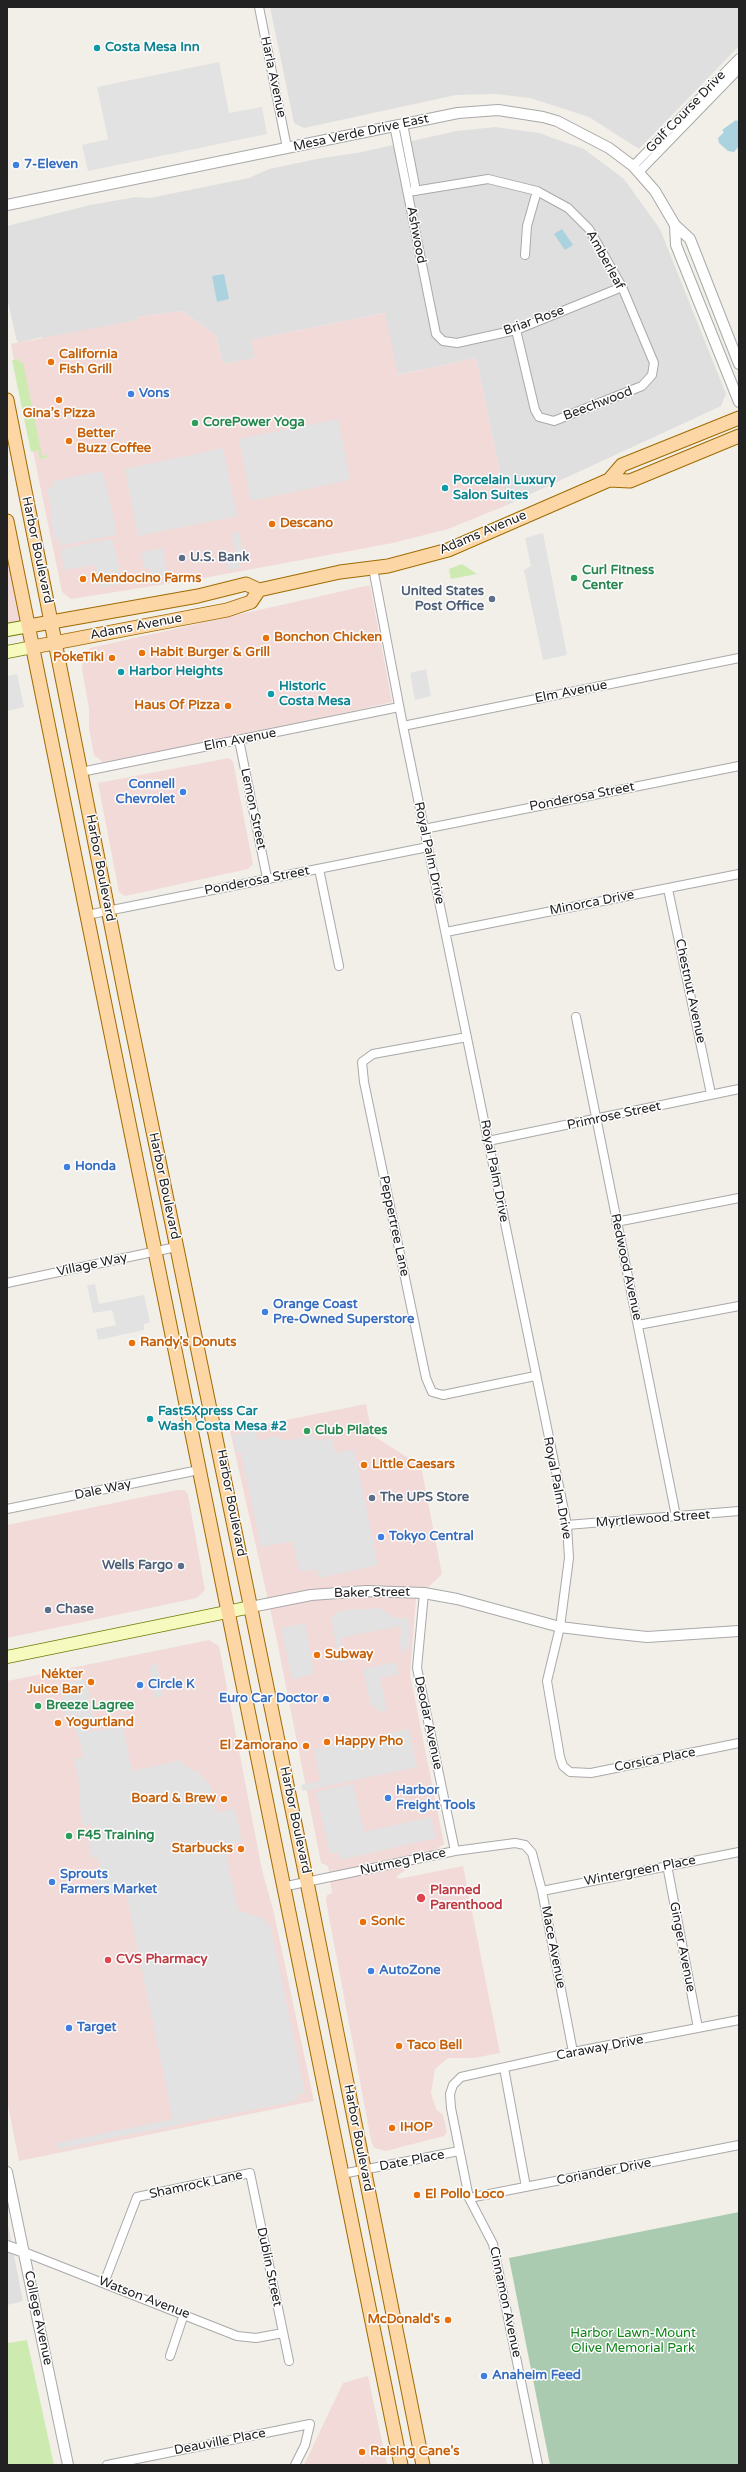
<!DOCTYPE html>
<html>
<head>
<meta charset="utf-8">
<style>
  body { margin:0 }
  #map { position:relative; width:746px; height:2472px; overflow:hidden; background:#f2efe9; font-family:"Varela Round",sans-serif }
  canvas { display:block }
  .frame { position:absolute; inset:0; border:8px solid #222; pointer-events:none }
</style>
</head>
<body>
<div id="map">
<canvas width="746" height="2472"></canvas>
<div class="frame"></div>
</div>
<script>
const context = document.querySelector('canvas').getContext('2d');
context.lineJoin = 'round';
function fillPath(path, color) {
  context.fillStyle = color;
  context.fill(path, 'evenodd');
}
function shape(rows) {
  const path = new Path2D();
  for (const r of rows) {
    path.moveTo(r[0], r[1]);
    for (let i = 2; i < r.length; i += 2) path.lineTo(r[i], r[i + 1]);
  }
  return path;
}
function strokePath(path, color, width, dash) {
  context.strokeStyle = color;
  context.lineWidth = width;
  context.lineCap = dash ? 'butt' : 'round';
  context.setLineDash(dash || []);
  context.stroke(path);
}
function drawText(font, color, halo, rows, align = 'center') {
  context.font = font + ' "Varela Round",sans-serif';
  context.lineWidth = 3;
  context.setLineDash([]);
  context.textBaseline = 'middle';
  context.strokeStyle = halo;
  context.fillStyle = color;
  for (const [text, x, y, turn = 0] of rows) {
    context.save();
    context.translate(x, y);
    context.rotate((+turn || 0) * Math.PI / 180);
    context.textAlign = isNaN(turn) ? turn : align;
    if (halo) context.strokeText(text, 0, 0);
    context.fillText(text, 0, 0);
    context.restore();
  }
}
const residential = shape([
  [270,7,739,7,739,46,639,149,589,117,530,98,495,94,456,95,304,128,294,123],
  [495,127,539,133,584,149,624,179,660,229,726,394,721,406,507,505,476,358,397,375,384,313,252,340,255,358,223,364,216,335,182,311,137,317,137,320,43,340,42,337,18,343,16,338,7,297,7,226,90,205,136,197,150,198,249,178,269,169,322,158,357,153,457,131],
  [7,2220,23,2301,7,2305]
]);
const commercial = shape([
  [182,311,216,335,223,364,255,358,251,340,385,313,398,375,476,358,507,505,448,529,393,543,204,578,71,599,62,592,11,344,137,320,137,317],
  [7,554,21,622,7,625],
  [370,585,392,702,234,738,103,762,94,755,89,728,89,708,82,669,84,657,90,648],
  [229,758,233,762,253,864,248,869,125,896,119,892,98,783],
  [366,1404,372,1435,421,1466,442,1574,416,1599,410,1674,444,1844,397,1876,398,1879,463,1866,500,2053,474,2058,448,2058,435,2069,431,2093,436,2109,443,2115,447,2132,444,2136,386,2151,374,2148,371,2140,326,1901,327,1895,332,1893,328,1866,321,1863,275,1631,230,1431],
  [177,1490,184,1490,188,1494,205,1590,197,1598,7,1638,7,1525],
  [209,1640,219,1646,262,1870,273,1909,314,2101,19,2161,7,2101,7,1681],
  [368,2376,387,2465,304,2465,343,2383]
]);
const grass = shape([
  [19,359,20,363,23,362,42,456,47,455,48,457,40,459,38,450,31,452,12,360],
  [462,564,477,574,451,579,449,569],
  [27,2340,54,2465,7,2465,7,2343]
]);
const cemetery = shape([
  [739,2212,739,2465,550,2465,509,2258]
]);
const parking = shape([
  [219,62,229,113,262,107,267,134,88,171,82,145,108,139,97,87],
  [338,419,350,480,251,501,239,439],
  [223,448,237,516,138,536,125,469],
  [103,471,115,524,115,535,60,546,59,539,55,540,51,525,51,509,47,488,54,487,53,481],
  [239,532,245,561,239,562,240,568,227,570,226,563,237,561,232,533],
  [543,533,567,655,543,660,524,570,531,566,525,538],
  [112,539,123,583,100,588,95,565,65,570,60,549],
  [163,548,167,574,160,578,161,583,153,585,149,568,145,569,141,552],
  [426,669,431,696,415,700,410,673],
  [17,674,24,707,7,711,7,676],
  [95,1284,99,1304,144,1295,150,1322,144,1324,144,1330,98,1340,96,1329,116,1325,112,1310,93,1313,87,1285],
  [255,1430,258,1440,278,1436,283,1441,314,1435,315,1441,332,1438,335,1453,354,1449,378,1565,319,1578,317,1570,299,1571,293,1541,261,1547,241,1453,237,1453,233,1435],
  [379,1608,395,1618,409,1618,409,1647,402,1654,399,1638,402,1637,400,1626,340,1638,345,1662,340,1663,331,1619,338,1612,345,1610],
  [305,1623,314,1674,292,1679,281,1628],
  [396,1662,399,1674,380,1678,387,1710,378,1712,377,1706,371,1707,363,1669],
  [157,1664,163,1696,155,1698,149,1666],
  [86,1679,94,1721,87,1722,90,1732,123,1726,132,1771,182,1760,183,1765,199,1773,211,1787,216,1812,235,1809,242,1842,225,1845,225,1850,238,1910,267,1920,265,1925,270,1924,305,2093,298,2094,296,2101,58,2149,56,2143,173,2119,126,1893,109,1896,105,1890,97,1891,95,1881,102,1879,98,1857,91,1858,88,1842,94,1841,91,1825,83,1826,81,1818,78,1777,74,1759,84,1757,74,1723,68,1723,60,1684],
  [409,1729,417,1767,303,1791,301,1785,320,1781,314,1749],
  [353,1784,364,1832,431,1817,436,1838,340,1860,338,1852,330,1854,316,1792]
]);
const water = shape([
  [736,120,739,122,739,146,734,152,728,151,719,143,718,138,724,132,722,130],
  [562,229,573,245,565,250,554,234],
  [224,274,229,299,217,302,212,276]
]);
const minor = shape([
  [259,7,287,148],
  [403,124,416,191],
  [394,125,436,334,443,341,457,343,516,330,622,287],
  [633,166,739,58],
  [639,172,739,69],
  [408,192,488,179,537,191,568,208,589,229,622,287,654,363,652,375,642,386,554,421,539,417,535,410,516,330],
  [525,255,527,226,537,191],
  [373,568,403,726,567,1525,569,1558,560,1627,547,1681,560,1757,563,1766,570,1772,591,1773,739,1743],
  [403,726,739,658],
  [239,740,267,878],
  [81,772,399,707],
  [424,829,739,766],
  [319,869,339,966],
  [668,889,711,1094],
  [87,915,428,847],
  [446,932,739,874],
  [576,1017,676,1516],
  [467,1037,373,1054,362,1062,364,1082,426,1378,432,1392,443,1395,535,1376],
  [488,1141,739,1089],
  [616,1222,739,1198],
  [7,1283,176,1247],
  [638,1325,739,1306],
  [7,1509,199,1470],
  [567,1525,739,1511],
  [424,1593,417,1668,455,1851],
  [667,1865,698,2028],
  [282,1887,455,1851,515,1843,525,1845,532,1853,542,1891,573,2052],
  [542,1891,739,1852],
  [504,2068,526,2187],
  [342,2174,459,2151],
  [469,2198,739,2145],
  [24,2252,237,2336,256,2338,283,2333],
  [104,2283,137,2197,250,2173,289,2361],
  [170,2356,184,2314],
  [107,2465,310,2424,305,2445,295,2465],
  [538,2465,493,2244,469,2198,451,2108,450,2094,453,2085,461,2077,573,2052,739,2020]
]);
const tertiary = shape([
  [7,205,458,113,498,110,543,117,557,121,609,148,633,166,655,191,675,225,690,239,739,364],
  [675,225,676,245,739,402],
  [251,1607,311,1595,366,1591,424,1593,457,1599,560,1627,609,1633,647,1637,739,1631],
  [7,2172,68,2465],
  [7,2246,24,2252]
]);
const secondary = shape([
  [7,630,29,626],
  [7,652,33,647],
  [7,1657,251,1607]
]);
const primary = shape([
  [7,400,125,995,307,1882,423,2465],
  [609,480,630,481,739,436],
  [7,521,401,2465],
  [29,626,198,596,246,584,259,590,340,572,388,566,448,550,609,480,622,465,739,418],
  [33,647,227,610,251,602,259,590]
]);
const markers = [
  [97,48,4,"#0f9aa8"],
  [16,165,4,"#3f7fe0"],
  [51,362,4,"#e8710a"],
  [131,394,4,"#3f7fe0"],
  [59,400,4,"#e8710a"],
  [195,423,4,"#2e9e5b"],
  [69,441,4,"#e8710a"],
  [445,488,4,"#0f9aa8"],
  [272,524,4,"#e8710a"],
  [182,558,4,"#5c6f8a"],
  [574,578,4,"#2e9e5b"],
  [83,579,4,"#e8710a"],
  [492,599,4,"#5c6f8a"],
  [266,638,4,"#e8710a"],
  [142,653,4,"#e8710a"],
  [112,658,4,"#e8710a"],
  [121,672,4,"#0f9aa8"],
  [271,694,4,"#0f9aa8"],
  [228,706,4,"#e8710a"],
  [183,792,4,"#3f7fe0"],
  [67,1167,4,"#3f7fe0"],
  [265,1312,4,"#3f7fe0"],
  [132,1343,4,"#e8710a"],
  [150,1419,4,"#0f9aa8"],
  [307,1431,4,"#2e9e5b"],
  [364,1465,4,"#e8710a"],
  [372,1498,4,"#5c6f8a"],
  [381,1537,4,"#3f7fe0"],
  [181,1566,4,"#5c6f8a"],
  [48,1610,4,"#5c6f8a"],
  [317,1655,4,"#e8710a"],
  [91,1682,4,"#e8710a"],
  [140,1685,4,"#3f7fe0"],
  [326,1699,4,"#3f7fe0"],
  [38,1706,4,"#2e9e5b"],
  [58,1723,4,"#e8710a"],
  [327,1742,4,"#e8710a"],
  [306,1746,4,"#e8710a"],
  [388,1798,4,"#3f7fe0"],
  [224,1799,4,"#e8710a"],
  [69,1836,4,"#2e9e5b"],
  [241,1849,4,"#e8710a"],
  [52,1882,4,"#3f7fe0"],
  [421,1898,5,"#e0444e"],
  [363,1922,4,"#e8710a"],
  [108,1960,4,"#e0444e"],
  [371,1971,4,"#3f7fe0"],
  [69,2028,4,"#3f7fe0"],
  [399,2046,4,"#e8710a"],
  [392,2128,4,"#e8710a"],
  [417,2195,4,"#e8710a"],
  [448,2320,4,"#e8710a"],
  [484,2376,4,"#3f7fe0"],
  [362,2452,4,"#e8710a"]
];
const cultureNames = [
  ["Costa Mesa Inn",105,48],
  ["Porcelain Luxury",453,481],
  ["Salon Suites",453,496],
  ["Harbor Heights",129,672],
  ["Historic",279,687],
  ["Costa Mesa",279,702],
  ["Fast5Xpress Car",158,1412],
  ["Wash Costa Mesa #2",158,1427]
];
const streetNames = [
  ["Harla Avenue",273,77,78],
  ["Golf Course Drive",686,112,-46],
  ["Mesa Verde Drive East",361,133,-12],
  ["Ashwood",416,235,79],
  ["Amberleaf",605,260,61],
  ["Briar Rose",534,321,-20],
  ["Beechwood",598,404,-21],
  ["Adams Avenue",483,533,-23],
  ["Harbor Boulevard",37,550,78],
  ["Adams Avenue",136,627,-11],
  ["Elm Avenue",571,692,-11],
  ["Elm Avenue",240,740,-11],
  ["Ponderosa Street",582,797,-11],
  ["Lemon Street",253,809,78],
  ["Royal Palm Drive",429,853,78],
  ["Harbor Boulevard",100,868,79],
  ["Ponderosa Street",257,881,-11],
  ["Minorca Drive",592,903,-11],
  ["Chestnut Avenue",690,991,78],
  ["Primrose Street",614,1116,-12],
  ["Royal Palm Drive",494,1171,79],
  ["Harbor Boulevard",164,1186,78],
  ["Peppertree Lane",394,1226,78],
  ["Village Way",92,1265,-12],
  ["Redwood Avenue",626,1267,78],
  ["Royal Palm Drive",557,1488,79],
  ["Dale Way",103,1490,-12],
  ["Harbor Boulevard",231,1503,79],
  ["Myrtlewood Street",653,1519,-4],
  ["Baker Street",372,1593,-1],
  ["Deodar Avenue",428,1723,78],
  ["Corsica Place",655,1760,-11],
  ["Harbor Boulevard",295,1820,78],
  ["Nutmeg Place",403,1862,-12],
  ["Wintergreen Place",640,1871,-11],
  ["Mace Avenue",553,1947,79],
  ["Ginger Avenue",682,1947,79],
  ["Caraway Drive",600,2048,-11],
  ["Harbor Boulevard",358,2138,79],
  ["Date Place",412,2161,-11],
  ["Coriander Drive",604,2172,-11],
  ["Shamrock Lane",196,2185,-12],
  ["Dublin Street",269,2267,78],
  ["Watson Avenue",144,2298,21],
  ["Cinnamon Avenue",505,2302,78],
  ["College Avenue",38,2318,78],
  ["Deauville Place",220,2442,-11]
];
const shopNames = [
  ["7-Eleven",24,165],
  ["Vons",139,394],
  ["Connell",175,785,"right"],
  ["Chevrolet",175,800,"right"],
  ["Honda",75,1167],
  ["Orange Coast",273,1305],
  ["Pre-Owned Superstore",273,1320],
  ["Tokyo Central",389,1537],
  ["Circle K",148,1685],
  ["Euro Car Doctor",318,1699,"right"],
  ["Harbor",396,1791],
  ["Freight Tools",396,1806],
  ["Sprouts",60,1875],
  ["Farmers Market",60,1890],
  ["AutoZone",379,1971],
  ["Target",77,2028],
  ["Anaheim Feed",492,2376]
];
const foodNames = [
  ["California",59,355],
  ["Fish Grill",59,370],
  ["Gina’s Pizza",59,414,"center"],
  ["Better",77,434],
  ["Buzz Coffee",77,449],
  ["Descano",280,524],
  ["Mendocino Farms",91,579],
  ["Bonchon Chicken",274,638],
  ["Habit Burger & Grill",150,653],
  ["PokeTiki",104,658,"right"],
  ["Haus Of Pizza",220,706,"right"],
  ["Randy's Donuts",140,1343],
  ["Little Caesars",372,1465],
  ["Subway",325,1655],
  ["Nékter",83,1675,"right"],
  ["Juice Bar",83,1690,"right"],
  ["Yogurtland",66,1723],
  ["Happy Pho",335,1742],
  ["El Zamorano",298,1746,"right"],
  ["Board & Brew",216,1799,"right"],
  ["Starbucks",233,1849,"right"],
  ["Sonic",371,1922],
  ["Taco Bell",407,2046],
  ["IHOP",400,2128],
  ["El Pollo Loco",425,2195],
  ["McDonald's",440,2320,"right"],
  ["Raising Cane's",370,2452]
];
const leisureNames = [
  ["CorePower Yoga",203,423],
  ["Curl Fitness",582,571],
  ["Center",582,586],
  ["Club Pilates",315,1431],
  ["Breeze Lagree",46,1706],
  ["F45 Training",77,1836]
];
const serviceNames = [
  ["U.S. Bank",190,558],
  ["United States",484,592,"right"],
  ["Post Office",484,607,"right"],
  ["The UPS Store",380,1498],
  ["Wells Fargo",173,1566,"right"],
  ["Chase",56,1610]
];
const healthNames = [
  ["Planned",430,1891],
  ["Parenthood",430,1906],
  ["CVS Pharmacy",116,1960]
];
const parkNames = [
  ["Harbor Lawn-Mount",633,2334],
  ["Olive Memorial Park",633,2349]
];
fillPath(residential, '#e0dfdf');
fillPath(commercial, '#f2dad9');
fillPath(grass, '#cdebb0');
fillPath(cemetery, '#aacbaf');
fillPath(parking, '#e2e2e2');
fillPath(water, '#aad3df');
strokePath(minor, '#a9a9a9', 10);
strokePath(tertiary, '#a9a9a9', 12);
strokePath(secondary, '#707d05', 14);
strokePath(primary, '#a06b00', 15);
strokePath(minor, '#fff', 8);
strokePath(tertiary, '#fff', 10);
strokePath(secondary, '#f7fabf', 12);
strokePath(primary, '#fcd6a4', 13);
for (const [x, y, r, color] of markers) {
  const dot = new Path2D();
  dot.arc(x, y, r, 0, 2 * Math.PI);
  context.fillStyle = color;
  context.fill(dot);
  strokePath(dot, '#fff', 1.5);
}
drawText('bold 13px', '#0d838f', '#fff', cultureNames, 'left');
drawText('13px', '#222', '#fff', streetNames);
drawText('bold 13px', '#366cbe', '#fff', shopNames, 'left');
drawText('bold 13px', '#c56008', '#fff', foodNames, 'left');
drawText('bold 13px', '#27864d', '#fff', leisureNames, 'left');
drawText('bold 13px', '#4e5e75', '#fff', serviceNames, 'left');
drawText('bold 13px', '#be3a42', '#fff', healthNames, 'left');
drawText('13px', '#0c8416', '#fff', parkNames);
</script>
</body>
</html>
